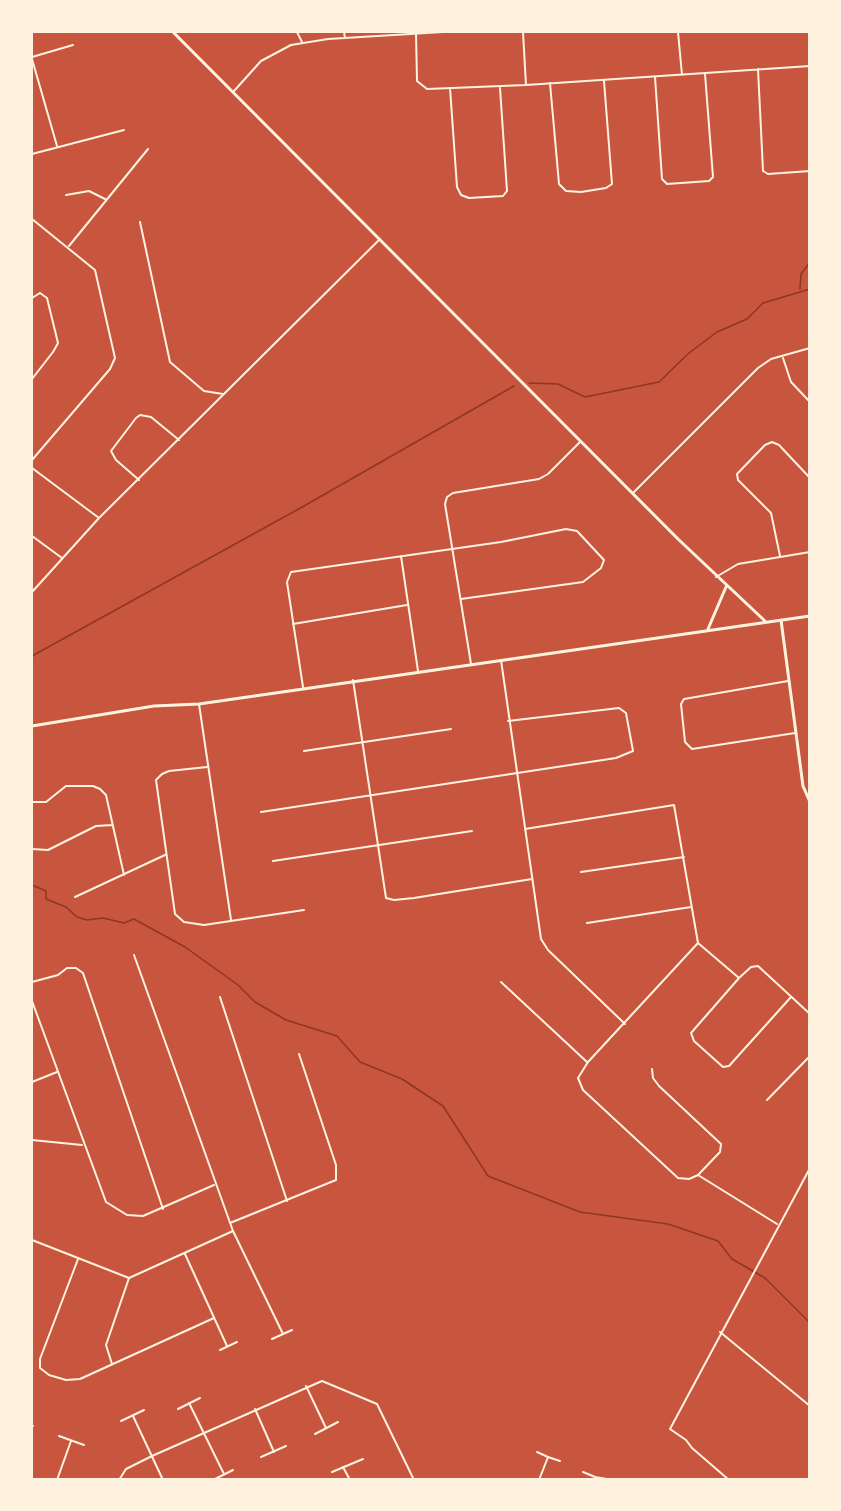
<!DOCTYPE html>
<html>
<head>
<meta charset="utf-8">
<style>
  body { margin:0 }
  #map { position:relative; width:841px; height:1511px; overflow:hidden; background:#c8553d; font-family:Helvetica,sans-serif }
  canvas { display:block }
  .frame { position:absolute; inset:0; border:33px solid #fff3e0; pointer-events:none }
</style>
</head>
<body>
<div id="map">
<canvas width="841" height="1511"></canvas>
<div class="frame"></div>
</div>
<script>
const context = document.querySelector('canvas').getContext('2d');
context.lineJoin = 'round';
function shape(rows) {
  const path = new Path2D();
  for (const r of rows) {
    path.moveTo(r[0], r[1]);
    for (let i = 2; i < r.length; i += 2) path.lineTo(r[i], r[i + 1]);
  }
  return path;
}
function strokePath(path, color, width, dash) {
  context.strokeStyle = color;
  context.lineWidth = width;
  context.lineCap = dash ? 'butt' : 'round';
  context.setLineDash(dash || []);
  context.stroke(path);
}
const stream = shape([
  [800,289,801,274,810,262],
  [529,383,558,384,585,397,659,382,689,353,717,332,747,319,763,303,810,289],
  [32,656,304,506,514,386],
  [32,885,46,891,46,899,66,907,77,917,87,920,103,918,124,923,134,919,185,947,238,985,255,1002,286,1020,337,1036,360,1062,402,1079,443,1106,488,1176,580,1212,668,1224,718,1241,732,1259,765,1278,810,1323]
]);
const minor = shape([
  [297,32,302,42],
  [344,32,345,38],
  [523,32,526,85],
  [678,32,682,75],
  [416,33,417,81,427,89,526,85,810,66],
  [32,57,73,45],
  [32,59,57,146],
  [809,66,810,83],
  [758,69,763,171,768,174,810,171],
  [655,77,662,179,667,184,709,181,713,177,705,74],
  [550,83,559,184,566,191,581,192,606,188,612,184,604,81],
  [450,88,457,187,461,195,469,198,503,196,507,191,500,88],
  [234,91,261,61,291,45,328,39,443,32],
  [32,154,124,130],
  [66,195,89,191,105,199],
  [32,219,95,270,115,358,110,369,32,460],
  [140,222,170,362,204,391,223,394],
  [69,246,148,149],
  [32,298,40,293,47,298,58,343,53,352,32,379],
  [783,358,791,382,810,402],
  [32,468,99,518],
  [139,480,116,460,111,451,136,418,140,415,151,417,179,440],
  [633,493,758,368,771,359,810,348],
  [32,536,62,558],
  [401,556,418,671],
  [780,556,771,513,738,480,737,474,765,445,772,442,779,445,810,478],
  [716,577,738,564,810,552],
  [32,592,99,518,380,239],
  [293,624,407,605],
  [501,660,541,939,548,950,625,1024],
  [471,664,445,504,447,497,453,493,539,479,548,474,580,442],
  [353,680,386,898,394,900,414,898,532,879],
  [788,681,684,699,681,704,685,742,692,749,795,733],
  [303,687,287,582,291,572,501,542,566,529,577,531,604,560,601,568,583,582,461,599],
  [199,704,231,920],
  [304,751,451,729],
  [207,767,169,771,162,774,156,780,175,914,184,922,204,925,304,910],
  [32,802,46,802,66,786,93,786,100,789,106,795,124,875],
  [261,812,616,758,633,751,626,713,619,708,508,721],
  [525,829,674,805,698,943,739,978,751,967,758,966,810,1014],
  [32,849,48,850,96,826,112,825],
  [273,861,472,831],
  [581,872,684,857],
  [75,897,165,855],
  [587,923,691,907],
  [134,955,233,1231,283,1334],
  [739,978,691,1033,694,1041,723,1067,729,1066,791,997],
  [32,982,58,975,67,968,76,968,83,973,163,1209],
  [501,982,587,1062],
  [220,997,287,1201],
  [32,1001,106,1202,127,1215,143,1216,214,1185],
  [652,1069,653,1078,659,1086,721,1144,720,1152,698,1175,689,1179,678,1178,583,1090,578,1078,588,1062,698,943],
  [32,1082,57,1072],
  [767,1100,810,1056],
  [32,1140,82,1145],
  [698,1175,777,1224],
  [230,1223,336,1180,336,1165,299,1054],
  [32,1240,129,1278,233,1231],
  [185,1254,227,1346],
  [78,1259,40,1359,40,1368,49,1375,66,1380,80,1379,214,1318],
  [720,1332,810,1406],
  [272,1339,292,1330],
  [220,1350,237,1342],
  [112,1364,106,1345,129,1278],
  [306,1386,326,1428],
  [189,1403,224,1474],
  [178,1409,200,1398],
  [255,1409,274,1452],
  [133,1416,163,1480],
  [121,1421,144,1410],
  [32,1425,33,1426],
  [315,1434,338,1422],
  [59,1436,84,1445],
  [537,1452,548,1457],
  [261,1457,286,1446],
  [343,1467,350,1480],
  [332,1472,363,1459],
  [583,1472,595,1477,594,1480],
  [595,1477,607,1479],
  [57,1480,71,1441],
  [119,1480,126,1469,152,1456,322,1381,377,1404,414,1480],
  [213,1480,233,1470],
  [539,1480,548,1457,560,1461],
  [729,1480,692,1448,686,1440,670,1429,810,1168]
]);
const tertiary = shape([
  [173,32,678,539,765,621],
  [781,620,803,786,810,802],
  [708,629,726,587],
  [32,726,154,706,199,704,810,616]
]);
strokePath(stream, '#8f3625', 1.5);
strokePath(minor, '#fff3e0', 2);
strokePath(tertiary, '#fff3e0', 3);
</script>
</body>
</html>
